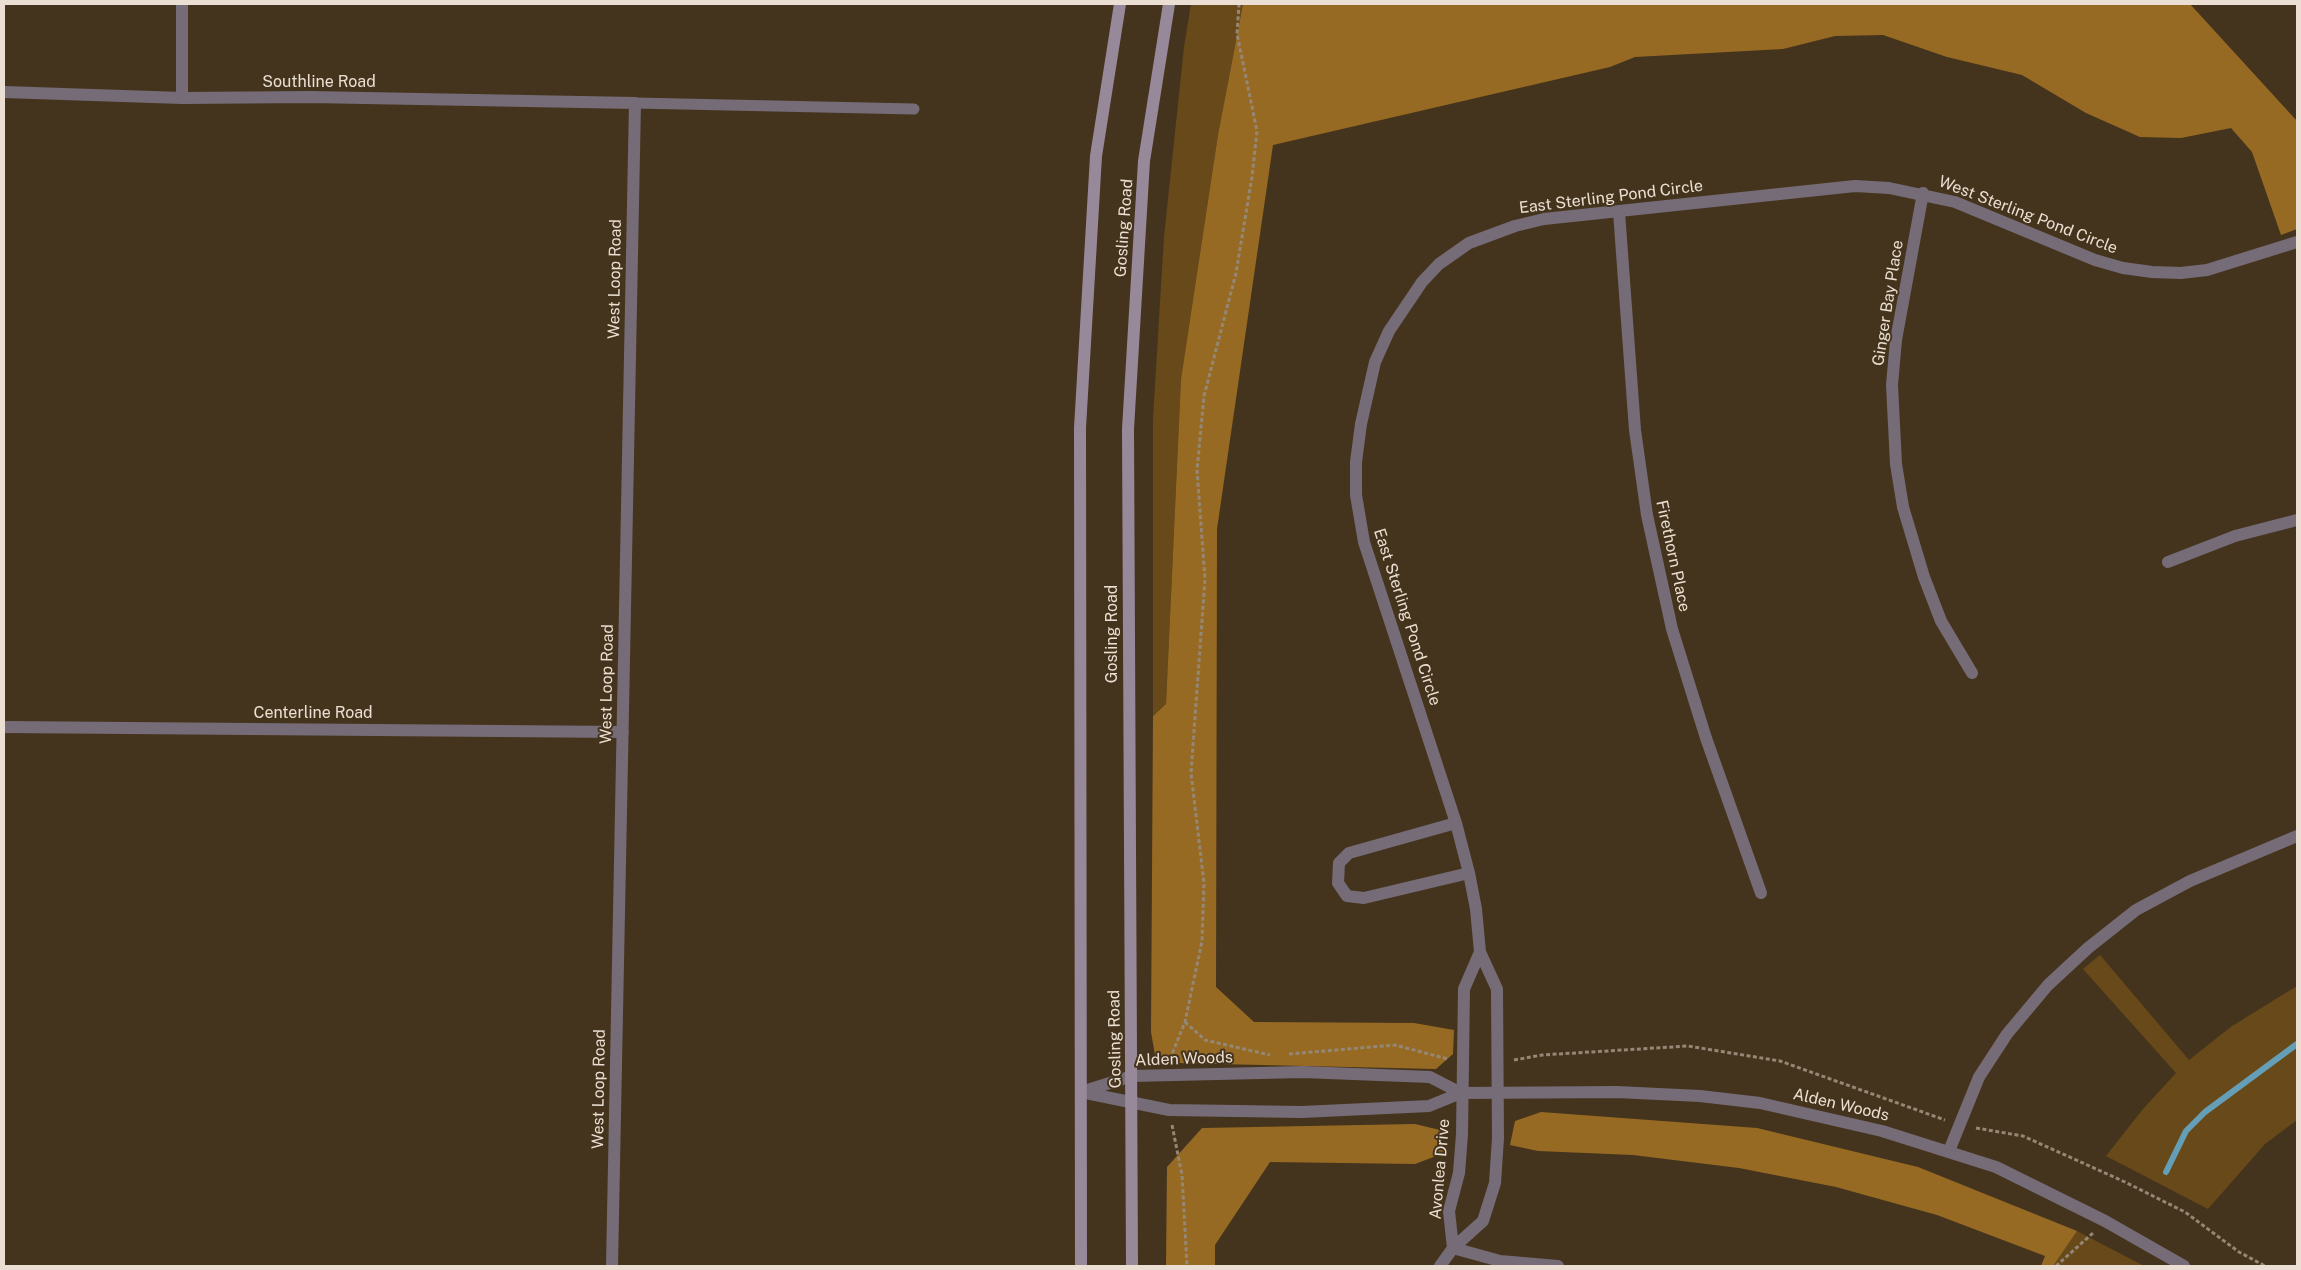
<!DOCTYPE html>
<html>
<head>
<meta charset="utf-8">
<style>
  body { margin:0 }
  #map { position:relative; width:2301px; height:1270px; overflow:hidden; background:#45341d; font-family:"Public Sans",sans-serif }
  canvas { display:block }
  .frame { position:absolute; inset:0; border:5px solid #eadfd2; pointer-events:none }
</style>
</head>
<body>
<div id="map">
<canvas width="2301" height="1270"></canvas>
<div class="frame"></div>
</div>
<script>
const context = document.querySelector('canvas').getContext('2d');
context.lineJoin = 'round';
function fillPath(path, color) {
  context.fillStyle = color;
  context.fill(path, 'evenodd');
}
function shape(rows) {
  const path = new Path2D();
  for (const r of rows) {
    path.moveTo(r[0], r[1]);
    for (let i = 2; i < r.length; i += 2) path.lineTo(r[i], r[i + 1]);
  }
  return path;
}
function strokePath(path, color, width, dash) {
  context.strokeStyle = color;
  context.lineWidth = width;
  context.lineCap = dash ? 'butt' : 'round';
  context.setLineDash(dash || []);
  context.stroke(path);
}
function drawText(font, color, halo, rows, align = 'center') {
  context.font = font + ' "Public Sans",sans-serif';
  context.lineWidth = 4;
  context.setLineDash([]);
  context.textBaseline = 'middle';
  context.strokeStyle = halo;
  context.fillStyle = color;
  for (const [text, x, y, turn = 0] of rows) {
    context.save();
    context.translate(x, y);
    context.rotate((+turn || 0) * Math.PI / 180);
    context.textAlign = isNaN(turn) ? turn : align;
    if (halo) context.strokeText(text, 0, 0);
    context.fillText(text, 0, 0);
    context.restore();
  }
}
const green = shape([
  [1191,4,1243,4,1218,135,1181,379,1166,704,1153,716,1153,418,1164,237,1184,47],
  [2100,955,2189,1060,2232,1026,2297,986,2297,1120,2265,1144,2208,1209,2106,1156,2143,1109,2176,1073,2083,969],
  [2077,1231,2144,1266,2048,1266]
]);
const forest = shape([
  [1243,4,2190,4,2297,121,2297,229,2281,235,2252,152,2231,128,2181,138,2140,137,2086,113,2022,75,1947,57,1883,35,1835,36,1783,49,1635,57,1610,67,1273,145,1217,529,1216,987,1254,1022,1414,1023,1454,1030,1453,1054,1436,1069,1175,1063,1155,1055,1151,1032,1153,716,1166,704,1181,379,1218,135],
  [1541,1112,1757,1128,1918,1167,2077,1231,2053,1266,2041,1266,2045,1256,1937,1215,1836,1187,1739,1168,1633,1155,1538,1151,1510,1145,1515,1121],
  [1415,1124,1440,1130,1444,1153,1415,1164,1270,1162,1215,1245,1215,1266,1166,1266,1167,1167,1202,1128]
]);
const stream = shape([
  [2166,1172,2186,1131,2205,1112,2297,1044]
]);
const path = shape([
  [1185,1022,1205,1040,1270,1055],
  [1289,1054,1395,1045,1448,1059],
  [1170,1059,1185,1022,1202,941,1204,883,1191,773,1205,579,1197,470,1204,396,1236,273,1252,177,1257,131,1237,34,1239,4],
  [1514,1060,1542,1055,1688,1046,1780,1061,1945,1120],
  [1172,1125,1182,1175,1187,1266],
  [1976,1128,2023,1136,2125,1182,2185,1212,2239,1252,2265,1266],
  [2056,1266,2093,1233]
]);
const service = shape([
  [635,103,914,109]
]);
const minor = shape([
  [4,92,182,98,311,97,635,103,612,1266],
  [182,98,182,4],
  [1923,193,1896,340,1892,385,1896,464,1903,507,1924,577,1941,621,1972,673],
  [1619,212,1635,430,1647,515,1672,629,1706,738,1761,893],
  [2168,562,2235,536,2297,520],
  [4,727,623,732],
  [1456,823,1349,853,1339,863,1338,883,1347,896,1364,898,1469,873],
  [1949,1151,1979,1077,2007,1034,2048,985,2088,948,2136,910,2190,881,2297,836],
  [1453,1248,1449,1211,1459,1173,1462,1134,1464,989,1480,952],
  [1453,1248,1500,1261,1558,1266],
  [1440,1266,1453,1248,1483,1221,1495,1183,1498,1138,1497,989,1480,952,1476,909,1469,873,1456,823,1364,542,1356,495,1356,462,1361,424,1375,362,1389,331,1422,282,1439,264,1469,243,1515,226,1544,219,1855,186,1889,188,1955,202,2095,260,2123,268,2152,272,2181,273,2207,270,2297,242]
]);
const tertiary = shape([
  [1081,1092,1169,1110,1302,1112,1429,1106,1461,1093,1617,1092,1700,1096,1760,1103,1882,1131,1996,1167,2105,1221,2184,1266],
  [1081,1092,1132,1076,1303,1072,1430,1077,1461,1093]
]);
const secondary = shape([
  [1081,1266,1080,428,1096,156,1120,4],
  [1132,1266,1128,429,1144,161,1169,4]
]);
const streetNames = [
  ["Southline Road",319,82],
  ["East Sterling Pond Circle",1611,197,-7],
  ["West Sterling Pond Circle",2028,215,21],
  ["Gosling Road",1124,228,-86],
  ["West Loop Road",615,279,-89],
  ["Ginger Bay Place",1888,303,-81],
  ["Firethorn Place",1673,556,78],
  ["East Sterling Pond Circle",1407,617,72],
  ["Gosling Road",1112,634,-90],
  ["West Loop Road",607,684,-89],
  ["Centerline Road",313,713],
  ["Gosling Road",1115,1039,-91],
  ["Alden Woods",1184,1059,-2],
  ["West Loop Road",599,1089,-89],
  ["Alden Woods",1841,1105,13],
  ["Avonlea Drive",1440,1169,-85]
];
fillPath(green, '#68491a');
fillPath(forest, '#976a23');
strokePath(stream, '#649fb7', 6);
strokePath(path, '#958775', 3, [4, 2.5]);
strokePath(service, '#756c77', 11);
strokePath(minor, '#756c77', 12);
strokePath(tertiary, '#756c77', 12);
strokePath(secondary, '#97899a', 12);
drawText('16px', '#eadfd2', '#45341d', streetNames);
</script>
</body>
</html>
